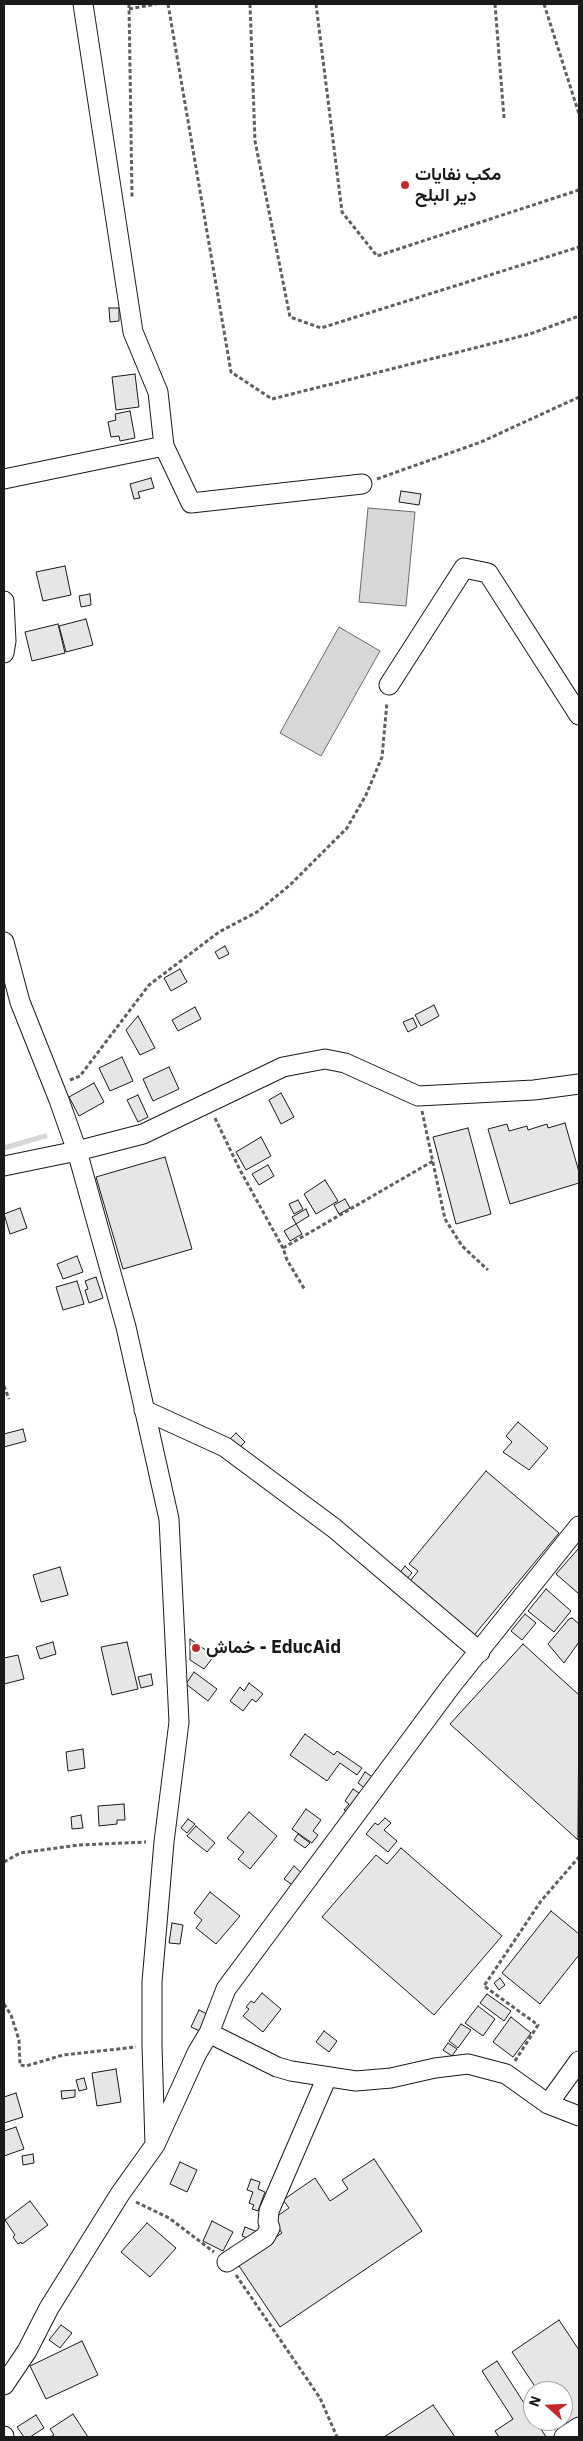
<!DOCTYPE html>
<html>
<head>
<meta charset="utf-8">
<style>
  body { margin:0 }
  #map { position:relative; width:583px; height:2441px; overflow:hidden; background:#fff; font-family:"IBM Plex Sans",sans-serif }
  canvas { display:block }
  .frame { position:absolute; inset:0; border:5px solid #1a1a1a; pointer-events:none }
  .north { position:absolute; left:523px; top:2381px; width:50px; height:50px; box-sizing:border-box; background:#fff; border:1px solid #a3a3a3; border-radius:50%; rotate:290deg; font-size:14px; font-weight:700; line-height:20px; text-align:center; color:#1a1a1a }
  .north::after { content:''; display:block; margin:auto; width:18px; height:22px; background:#c62828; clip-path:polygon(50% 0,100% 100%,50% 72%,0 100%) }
</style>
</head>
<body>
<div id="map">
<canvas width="583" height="2441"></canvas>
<div class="frame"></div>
<div class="north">N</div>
</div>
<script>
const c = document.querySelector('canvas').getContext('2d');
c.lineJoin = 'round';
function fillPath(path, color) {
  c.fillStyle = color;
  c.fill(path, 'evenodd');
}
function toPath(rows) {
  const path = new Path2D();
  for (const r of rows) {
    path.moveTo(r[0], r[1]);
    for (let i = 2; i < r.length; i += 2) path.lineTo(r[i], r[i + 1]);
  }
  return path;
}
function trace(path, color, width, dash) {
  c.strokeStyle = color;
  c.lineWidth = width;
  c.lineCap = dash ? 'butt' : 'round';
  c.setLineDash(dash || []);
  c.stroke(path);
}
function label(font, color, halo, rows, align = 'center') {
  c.font = font + ' "IBM Plex Sans",Vazirmatn,sans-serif';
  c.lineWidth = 4;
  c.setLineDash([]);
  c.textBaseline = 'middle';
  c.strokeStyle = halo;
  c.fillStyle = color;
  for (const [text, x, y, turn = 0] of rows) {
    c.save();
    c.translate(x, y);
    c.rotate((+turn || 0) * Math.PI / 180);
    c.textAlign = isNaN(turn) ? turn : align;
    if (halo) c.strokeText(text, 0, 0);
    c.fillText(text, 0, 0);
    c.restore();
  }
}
const water = toPath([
  [368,508,415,512,406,606,359,602,368,508],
  [339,627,380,651,321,756,280,733,339,627]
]);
fillPath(water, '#d7d7d7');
trace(water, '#6a6a6a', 1);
trace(toPath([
  [4,1148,45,1136]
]), '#d7d7d7', 5);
const building = toPath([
  [109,308,119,308,119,321,110,322,109,308],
  [135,374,139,407,116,410,112,377,135,374],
  [130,411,135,438,120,441,119,436,111,437,108,422,116,420,115,414,130,411],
  [151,478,154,488,138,492,140,498,134,499,130,484,151,478],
  [401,491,421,494,419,505,399,502,401,491],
  [65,566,71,595,43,601,36,572,65,566],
  [90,594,91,605,81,607,79,596,90,594],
  [86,619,93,645,66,652,59,626,86,619],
  [58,624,65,653,32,661,25,632,58,624],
  [225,946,229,954,219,959,215,952,225,946],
  [180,969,187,982,171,991,164,978,180,969],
  [434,1005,439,1016,421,1026,415,1015,434,1005],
  [195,1007,201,1019,178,1031,172,1020,195,1007],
  [138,1016,155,1048,140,1055,126,1030,138,1016],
  [413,1018,417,1027,408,1032,403,1022,413,1018],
  [122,1057,133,1081,110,1091,99,1068,122,1057],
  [169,1067,179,1089,153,1101,143,1079,169,1067],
  [94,1083,104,1102,79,1116,69,1097,94,1083],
  [281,1093,294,1117,281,1124,269,1100,281,1093],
  [138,1095,148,1117,138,1122,127,1100,138,1095],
  [565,1123,579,1172,579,1183,510,1204,488,1129,507,1124,509,1131,527,1126,528,1130,547,1124,548,1128,565,1123],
  [468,1128,491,1214,456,1224,433,1137,468,1128],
  [261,1137,271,1156,246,1170,236,1152,261,1137],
  [165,1157,192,1249,123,1269,96,1177,165,1157],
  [268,1165,274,1176,259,1185,252,1174,268,1165],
  [325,1180,338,1201,316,1214,304,1194,325,1180],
  [345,1199,350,1208,339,1214,334,1205,345,1199],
  [298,1200,303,1209,294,1214,289,1204,298,1200],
  [20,1208,27,1228,10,1234,4,1214,20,1208],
  [306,1209,309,1216,296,1224,292,1217,306,1209],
  [296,1224,302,1234,290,1241,284,1231,296,1224],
  [77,1256,83,1272,63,1279,57,1264,77,1256],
  [96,1277,103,1298,89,1303,85,1290,88,1289,85,1281,96,1277],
  [77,1281,84,1304,63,1310,56,1287,77,1281],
  [518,1422,548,1448,529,1470,503,1452,512,1442,506,1436,518,1422],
  [23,1429,26,1441,4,1447,4,1434,23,1429],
  [236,1433,245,1442,237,1450,228,1441,236,1433],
  [486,1471,559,1533,471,1639,407,1585,418,1571,409,1564,486,1471],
  [579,1548,579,1594,556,1574,579,1548],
  [405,1566,412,1573,405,1581,398,1575,405,1566],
  [60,1567,68,1595,41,1602,33,1575,60,1567],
  [546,1589,571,1611,554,1632,528,1611,546,1589],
  [525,1614,536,1623,522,1640,511,1631,525,1614],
  [572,1618,579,1624,579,1642,564,1663,548,1644,569,1619,572,1618],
  [190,1639,214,1656,204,1669,190,1660,190,1639],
  [53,1642,56,1654,40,1659,36,1647,53,1642],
  [127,1642,138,1689,112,1695,101,1647,127,1642],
  [523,1644,579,1695,578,1840,450,1724,523,1644],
  [4,1655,4,1658,18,1655,24,1679,4,1684,4,1655],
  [194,1672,217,1689,208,1701,186,1684,194,1672],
  [151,1674,153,1685,141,1688,138,1677,151,1674],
  [249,1683,263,1694,256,1702,252,1699,243,1711,230,1701,240,1687,244,1691,249,1683],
  [305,1734,334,1755,337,1751,362,1768,357,1775,340,1763,327,1781,290,1755,305,1734],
  [83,1749,85,1768,68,1771,66,1752,83,1749],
  [365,1772,374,1778,366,1789,358,1783,365,1772],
  [353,1789,362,1795,349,1813,344,1810,349,1804,345,1801,353,1789],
  [124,1804,125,1820,117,1820,117,1824,99,1826,98,1806,124,1804],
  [306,1809,321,1820,313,1831,318,1835,312,1843,292,1829,306,1809],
  [249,1812,277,1836,250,1869,238,1859,244,1852,227,1838,249,1812],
  [81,1815,83,1828,72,1829,71,1817,81,1815],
  [385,1818,391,1823,384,1830,397,1841,388,1852,366,1834,375,1823,378,1825,385,1818],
  [188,1819,195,1824,187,1833,181,1828,188,1819],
  [196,1826,215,1843,207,1852,187,1836,196,1826],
  [298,1834,310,1843,305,1848,294,1840,298,1834],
  [401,1848,502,1936,434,2015,322,1917,376,1855,387,1864,401,1848],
  [294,1866,303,1874,294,1886,284,1879,294,1866],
  [210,1892,240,1916,216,1944,196,1928,202,1920,194,1913,210,1892],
  [551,1911,579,1934,579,1955,540,2004,502,1973,551,1911],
  [172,1923,183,1925,180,1944,169,1943,172,1923],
  [500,1978,505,1985,499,1990,494,1983,500,1978],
  [262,1993,281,2009,263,2032,243,2016,249,2009,246,2007,251,2001,254,2003,262,1993],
  [487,1994,511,2011,504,2021,480,2003,487,1994],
  [478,2006,495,2019,483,2036,465,2023,478,2006],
  [199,2010,207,2014,200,2031,191,2027,199,2010],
  [511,2017,531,2033,513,2057,493,2042,511,2017],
  [461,2024,471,2030,458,2048,449,2041,461,2024],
  [324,2031,337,2041,329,2052,316,2042,324,2031],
  [448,2043,457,2049,452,2056,443,2050,448,2043],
  [116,2069,121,2102,97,2106,92,2073,116,2069],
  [84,2078,87,2089,79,2091,76,2080,84,2078],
  [75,2090,75,2097,62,2099,61,2091,75,2090],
  [16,2093,23,2117,4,2123,4,2097,16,2093],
  [16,2127,24,2149,4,2156,4,2131,16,2127],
  [33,2154,34,2163,23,2165,22,2156,33,2154],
  [374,2159,422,2231,280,2327,237,2263,282,2233,273,2219,289,2208,283,2200,315,2178,330,2201,348,2189,342,2180,374,2159],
  [180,2162,197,2170,187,2192,170,2184,180,2162],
  [251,2179,260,2182,258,2189,265,2192,258,2211,252,2209,254,2205,249,2203,253,2192,247,2190,251,2179],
  [30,2201,48,2225,22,2244,21,2242,18,2244,13,2237,15,2235,5,2220,30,2201],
  [212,2221,233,2232,223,2251,203,2241,212,2221],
  [147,2223,176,2248,150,2277,121,2252,147,2223],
  [245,2227,258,2232,255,2241,242,2236,245,2227],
  [559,2320,579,2350,579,2423,565,2432,557,2421,563,2421,563,2391,538,2391,512,2352,559,2320],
  [61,2325,72,2333,60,2348,49,2340,61,2325],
  [82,2341,98,2375,46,2399,30,2366,82,2341],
  [497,2361,533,2417,533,2421,536,2421,546,2437,499,2437,495,2431,513,2419,482,2371,497,2361],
  [433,2405,455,2437,384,2437,433,2405],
  [73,2414,88,2437,50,2437,54,2435,50,2429,73,2414],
  [36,2415,44,2428,30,2437,24,2437,17,2427,36,2415]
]);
fillPath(building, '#e6e6e6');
trace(building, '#1a1a1a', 1);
const minor = toPath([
  [83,4,133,332,158,392,164,446,191,503,362,484],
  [4,479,164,446],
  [4,601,6,641,4,653],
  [389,685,464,568,488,573,579,715],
  [4,942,20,1002,59,1100,77,1151,126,1327,169,1519,179,1722,164,1842,152,1982,152,2045,155,2145],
  [4,1166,77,1151,143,1134,283,1067,325,1059,345,1063,418,1096,534,1090,579,1084],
  [144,1410,225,1447,334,1528,480,1652],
  [209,2033,277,2067,291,2071,356,2081,391,2078,435,2068,468,2064,506,2074,548,2104,579,2116],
  [548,2104,579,2061],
  [227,2262,265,2237,270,2228,268,2222,269,2211,327,2077],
  [4,2385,27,2351,49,2308,120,2194,155,2145,197,2053,209,2033,226,1989,451,1686,579,1526],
  [4,2436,4,2437],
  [564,2437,579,2427]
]);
trace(minor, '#1a1a1a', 21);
trace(toPath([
  [129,4,132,197],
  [168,4,231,372,272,399,530,334,579,316],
  [250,4,255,141,290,317,321,328,579,247],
  [316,4,342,212,377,256,579,190],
  [495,4,504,118],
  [544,4,579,114],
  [129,9,156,4],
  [377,479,481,442,579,397],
  [70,1080,80,1076,149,985,219,932,257,912,290,885,347,828,366,795,382,757,387,702],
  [422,1111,445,1219,462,1246,488,1270],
  [215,1118,240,1170,283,1248,287,1260,305,1290],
  [283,1248,433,1161],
  [4,1386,9,1399],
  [4,1862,20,1853,79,1845,146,1842],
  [4,2004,11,2015,19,2040,20,2065,26,2066,63,2055,136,2047],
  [515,2061,538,2025,484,1986,541,1901,579,1857],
  [136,2202,169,2218,214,2252],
  [236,2275,320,2398,337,2437]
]), '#5f5f5f', 3, [4, 2.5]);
trace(minor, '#fff', 19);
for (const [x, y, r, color] of [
  [405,185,5,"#c62828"],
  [196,1648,5,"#c62828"]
]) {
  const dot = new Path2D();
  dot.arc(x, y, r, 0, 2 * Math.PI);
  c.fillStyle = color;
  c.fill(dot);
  trace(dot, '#fff', 2);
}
label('bold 18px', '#1a1a1a', '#fff', [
  ["مكب نفايات",415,175],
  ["دير البلح",415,196],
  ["خماش - EducAid",206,1648]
], 'left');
</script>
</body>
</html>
